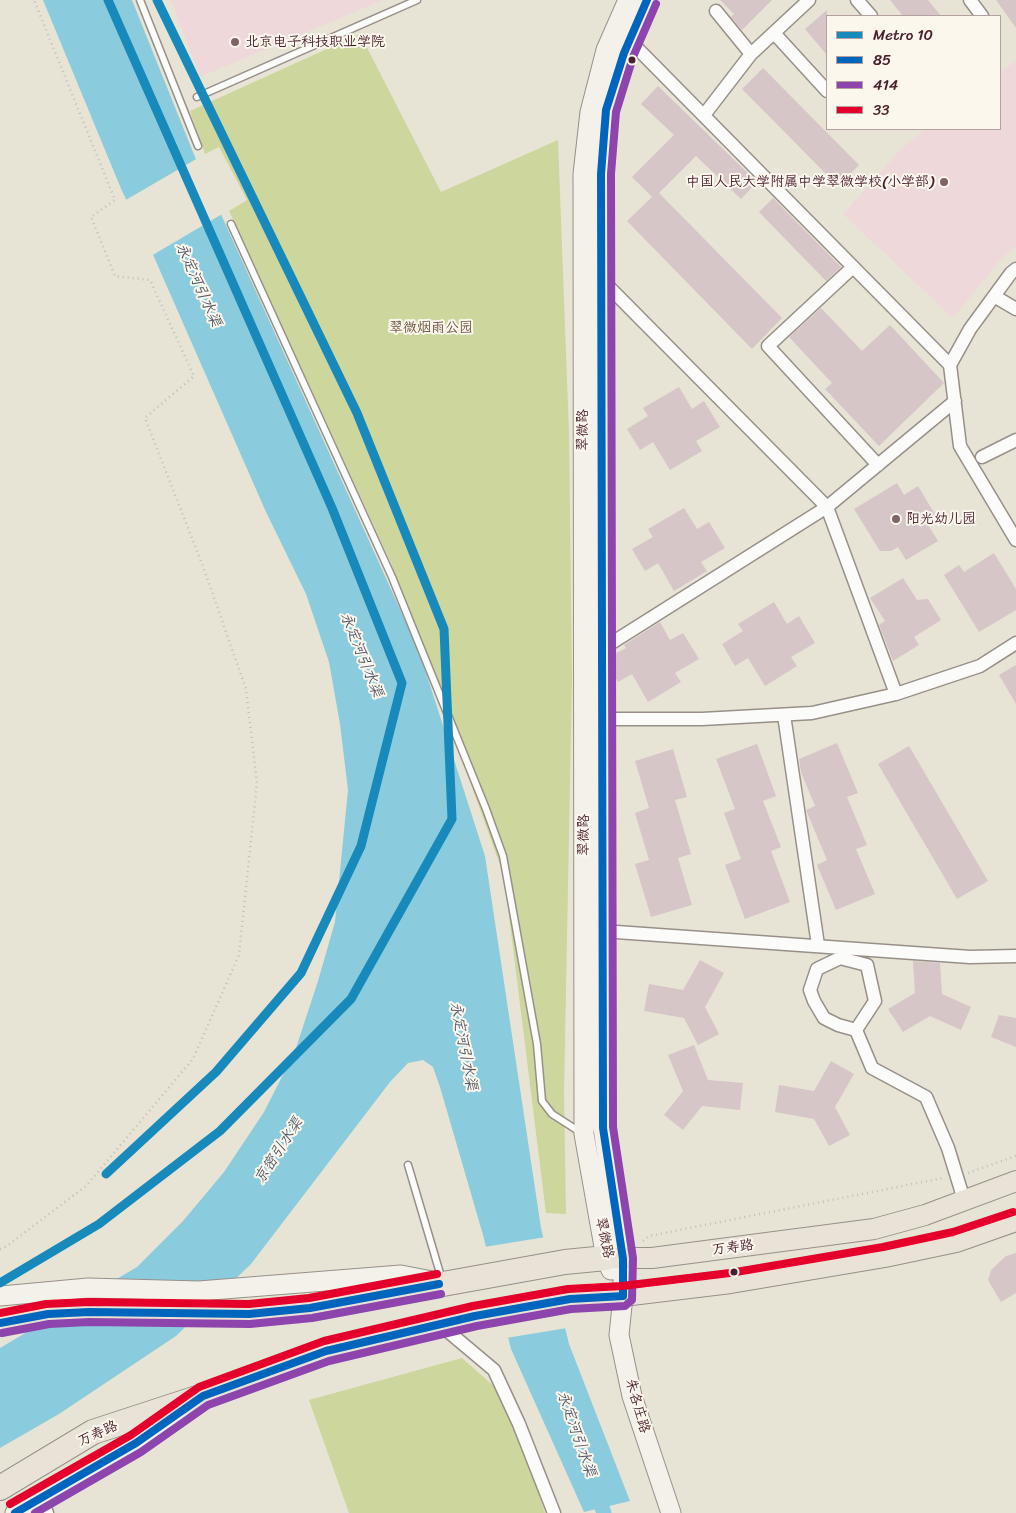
<!DOCTYPE html>
<html>
<head>
<meta charset="utf-8">
<style>
  body { margin:0 }
  #map { position:relative; width:1016px; height:1513px; overflow:hidden; background:#e7e4d5; font-family:Sriracha,sans-serif }
  canvas { display:block }
  .legend { position:absolute; left:826px; top:15px; width:175px; height:115px; box-sizing:border-box; background:#fbf7ec; border:1px solid #b4a19f; margin:0; padding:6px 9px; list-style:none; font-size:15px; color:#4a1f2b }
  .legend li { display:flex; align-items:center; gap:10px; height:25px }
  .legend b { width:25px; border:1px solid #b4a19f }
</style>
</head>
<body>
<div id="map">
<canvas width="1016" height="1513"></canvas>
<ul class="legend">
<li><b style="height:6px;background:#178abb"></b>Metro 10</li>
<li><b style="height:6px;background:#0065bd"></b>85</li>
<li><b style="height:6px;background:#8e44ad"></b>414</li>
<li><b style="height:6px;background:#e4002b"></b>33</li>
</ul>
</div>
<script>
const c = document.querySelector('canvas').getContext('2d');
c.lineJoin = 'round';
function fillPath(path, color) {
  c.fillStyle = color;
  c.fill(path, 'evenodd');
}
function toPath(rows) {
  const path = new Path2D();
  for (const r of rows) {
    path.moveTo(r[0], r[1]);
    for (let i = 2; i < r.length; i += 2) path.lineTo(r[i], r[i + 1]);
  }
  return path;
}
function trace(path, color, width, dash) {
  c.strokeStyle = color;
  c.lineWidth = width;
  c.lineCap = dash ? 'butt' : 'round';
  c.setLineDash(dash || []);
  c.stroke(path);
}
function label(font, color, halo, rows, align = 'center') {
  c.font = font + ' Sriracha,"LXGW WenKai TC",sans-serif';
  c.lineWidth = 4;
  c.setLineDash([]);
  c.textBaseline = 'middle';
  c.strokeStyle = halo;
  c.fillStyle = color;
  for (const [text, x, y, turn = 0] of rows) {
    c.save();
    c.translate(x, y);
    c.rotate((+turn || 0) * Math.PI / 180);
    c.textAlign = isNaN(turn) ? turn : align;
    if (halo) c.strokeText(text, 0, 0);
    c.fillText(text, 0, 0);
    c.restore();
  }
}
fillPath(toPath([
  [171,0,383,0,200,77],
  [1016,61,1016,246,1001,259,953,318,843,214,900,150,925,129,1000,129,1000,72]
]), '#eed8da');
fillPath(toPath([
  [360,34,441,192,558,140,569,433,572,678,564,1093,566,1214,546,1213,504,876,391,563,229,211,247,200,219,147,205,154,190,111],
  [462,1358,496,1388,530,1469,545,1513,349,1513,309,1400]
]), '#cdd69c');
fillPath(toPath([
  [43,0,132,0,195,157,419,651,485,856,541,1228,569,1344,630,1501,584,1512,511,1349,483,1235,440,1087,433,1067,423,1060,408,1063,390,1082,251,1264,176,1336,59,1414,0,1448,0,1348,137,1267,183,1221,224,1172,264,1112,295,1051,318,981,335,922,348,790,340,724,329,662,306,594,266,512,154,257,122,191]
]), '#8accdd');
fillPath(toPath([
  [198,158,224,213,151,256,124,201],
  [546,1237,567,1328,506,1338,484,1247]
]), '#e7e4d5');
trace(toPath([
  [595,1489,604,1513]
]), '#8accdd', 15);
fillPath(toPath([
  [720,0,772,0,742,30,731,17,734,14],
  [890,0,928,0,941,16,903,16],
  [996,0,1016,0,1016,28],
  [827,10,827,55,805,29],
  [763,68,859,165,838,186,742,89],
  [658,86,757,182,741,199,696,156,659,193,782,318,752,349,627,221,652,197,632,177,674,135,641,104],
  [773,198,841,267,826,281,759,212],
  [821,308,862,351,890,325,944,383,879,446,825,389,832,383,789,337],
  [679,387,692,409,704,401,720,427,696,441,702,451,670,470,653,442,640,450,627,429,648,416,643,408],
  [897,483,904,495,918,486,936,516,926,522,938,541,906,560,898,547,891,551,880,551,854,509],
  [684,508,697,529,709,522,725,548,701,562,707,571,674,591,658,563,645,571,632,549,653,537,648,529],
  [994,553,1016,589,1016,610,979,632,944,575,959,565,964,572],
  [903,578,917,600,928,599,941,620,914,637,919,645,893,661,879,625,885,621,870,598],
  [774,602,787,624,799,616,815,643,791,657,797,666,765,686,748,658,735,666,722,644,743,631,738,624],
  [660,622,670,640,683,633,699,659,675,673,681,682,648,702,632,674,618,682,613,673,613,655,626,648,624,645],
  [1016,665,1016,704,999,675],
  [837,743,858,793,847,797,867,845,856,849,875,894,836,910,817,865,827,860,806,810,815,806,801,772,799,759],
  [757,744,776,796,763,801,781,847,771,851,790,902,745,919,725,865,741,859,724,813,735,809,716,759],
  [909,746,988,881,957,899,878,764],
  [673,749,687,797,675,800,691,854,678,858,692,905,651,917,635,864,649,860,635,813,649,808,635,761],
  [700,960,724,973,705,1007,719,1034,698,1045,684,1018,644,1011,649,984,683,990],
  [913,961,940,963,942,994,971,1007,961,1030,930,1016,903,1032,888,1009,915,993],
  [999,1015,1016,1018,1016,1047,991,1037],
  [694,1045,708,1080,743,1083,740,1110,702,1106,683,1130,664,1115,683,1091,668,1055],
  [831,1061,854,1074,835,1107,850,1135,829,1146,814,1119,775,1112,779,1085,814,1091],
  [1016,1253,1016,1293,1001,1302,988,1280,991,1270,1006,1256]
]), '#d6c6c7');
const lane = toPath([
  [140,0,198,146],
  [197,97,417,0],
  [231,224,392,577,486,809,503,856,537,1044,542,1101,552,1114,580,1132],
  [408,1165,442,1280]
]);
const street = toPath([
  [857,0,871,16],
  [970,0,982,16],
  [716,11,751,54],
  [774,33,827,91],
  [629,40,950,365],
  [704,115,751,54,809,0],
  [853,267,768,346,878,465],
  [1016,269,1011,273,970,329,950,365,960,446,1016,540],
  [602,280,827,507,896,694],
  [994,296,1016,309],
  [982,457,1016,440],
  [602,649,827,507,955,401],
  [784,715,818,945],
  [602,719,702,719,812,713,896,694,980,666,1016,643],
  [602,931,970,957,1016,956],
  [856,1030,875,1001,867,965,840,958,817,969,810,990,814,1001,824,1018,838,1025,856,1030,872,1068,926,1097,948,1148,964,1200],
  [438,1323,494,1370,519,1424,554,1513],
  [41,1497,47,1513]
]);
const secondary = toPath([
  [647,0,624,53,606,110,601,174,603,1128,623,1259,623,1296,619,1335,632,1396,671,1513],
  [611,1270,606,1258,584,1134,583,174,590,112,606,50,628,0],
  [0,1296,88,1288,199,1291,401,1275,437,1282],
  [15,1513,136,1443,191,1405]
]);
const primary = toPath([
  [606,1258,652,1258,874,1229,925,1215,1016,1181],
  [623,1296,731,1283,885,1257,956,1242,1016,1221]
]);
const highway = toPath([
  [0,1323,48,1314,89,1312,249,1314,310,1308,565,1262,606,1258],
  [0,1488,93,1432,203,1396,326,1351,475,1316,570,1299,623,1296]
]);
trace(lane, '#988f89', 9);
trace(street, '#988f89', 15);
trace(secondary, '#988f89', 21);
trace(primary, '#988f89', 22);
trace(highway, '#988f89', 26);
trace(toPath([
  [968,1173,1016,1156],
  [643,1241,649,1236,943,1178],
  [0,1249,7,1246,86,1186,193,1059,239,955,257,783,246,689,204,569,145,418,194,376,150,280,115,276,91,217,115,200,34,0]
]), '#c2bdbc', 2.5, [1, 4]);
trace(lane, '#fbfbf9', 6);
trace(street, '#fbfbf9', 12);
trace(secondary, '#f4f1ea', 19);
trace(primary, '#e9e2d6', 20);
trace(highway, '#e9e2d6', 24);
trace(toPath([
  [0,1323,48,1314,89,1312,249,1314,310,1308,439,1284],
  [15,1513,136,1443,203,1396,326,1351,475,1316,570,1299,623,1296,623,1259,603,1128,601,174,606,110,624,53,647,0]
]), '#0065bd', 8);
trace(toPath([
  [2,1333,49,1324,89,1322,250,1324,312,1318,441,1294],
  [35,1513,141,1452,208,1405,329,1361,477,1326,571,1309,625,1306,632,1300,633,1258,613,1127,611,174,616,112,633,57,656,4]
]), '#8e44ad', 8);
trace(toPath([
  [0,1313,46,1304,89,1302,249,1304,309,1298,437,1274],
  [10,1504,131,1435,199,1387,324,1341,473,1306,568,1289,622,1286,730,1273,883,1247,953,1232,1013,1212]
]), '#e4002b', 8);
trace(toPath([
  [106,1174,216,1072,301,973,361,846,402,683,332,508,108,0],
  [0,1283,99,1224,220,1131,351,999,452,819,444,629,357,413,157,0]
]), '#178abb', 9);
for (const [x, y, r, color] of [
  [235,42,5,"#816466"],
  [632,60,4.5,"#4a1f2b"],
  [944,182,5,"#816466"],
  [896,519,5,"#816466"],
  [734,1272,4.5,"#4a1f2b"]
]) {
  const dot = new Path2D();
  dot.arc(x, y, r, 0, 2 * Math.PI);
  c.fillStyle = color;
  c.fill(dot);
  trace(dot, '#fbf7ec', 2);
}
label('14px', '#4a1f2b', '#fbf7ec', [
  ["北京电子科技职业学院",245,42],
  ["中国人民大学附属中学翠微学校(小学部)",934,182,"right"],
  ["阳光幼儿园",906,519]
], 'left');
label('14px', '#6b523f', '#fbf7ec', [
  ["翠微烟雨公园",431,328]
]);
label('14px', '#4a1f2b', '#fbf7ec', [
  ["翠微路",583,430,-90],
  ["翠微路",584,835,-90],
  ["翠微路",604,1238,78],
  ["万寿路",733,1248,-7],
  ["朱各庄路",637,1406,74],
  ["万寿路",98,1434,-24]
]);
label('italic 15px', '#52586a', '#fbf7ec', [
  ["永定河引水渠",198,285,66],
  ["永定河引水渠",361,655,68],
  ["永定河引水渠",463,1046,79],
  ["京密引水渠",279,1151,-57],
  ["永定河引水渠",576,1434,71]
]);
</script>
</body>
</html>
